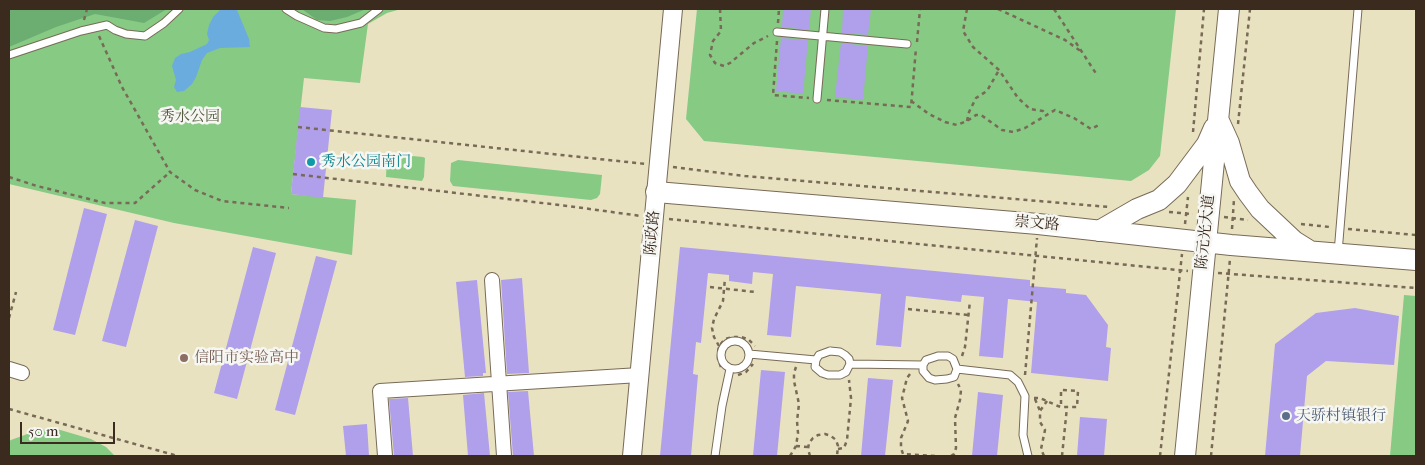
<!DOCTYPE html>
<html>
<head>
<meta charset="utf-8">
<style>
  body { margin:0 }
  #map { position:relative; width:1425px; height:465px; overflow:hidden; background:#e9e2c1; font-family:"IM FELL French Canon",serif }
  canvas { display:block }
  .frame { position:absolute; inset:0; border:10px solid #3b2a1e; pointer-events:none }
  .scale { position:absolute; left:20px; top:422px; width:95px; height:22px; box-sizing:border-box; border:2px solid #3b2a1e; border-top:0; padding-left:6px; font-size:15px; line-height:18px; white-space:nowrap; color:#3b2a1e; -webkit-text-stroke:4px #f6f6f2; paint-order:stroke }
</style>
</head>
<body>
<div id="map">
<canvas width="1425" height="465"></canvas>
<div class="frame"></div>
<div class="scale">50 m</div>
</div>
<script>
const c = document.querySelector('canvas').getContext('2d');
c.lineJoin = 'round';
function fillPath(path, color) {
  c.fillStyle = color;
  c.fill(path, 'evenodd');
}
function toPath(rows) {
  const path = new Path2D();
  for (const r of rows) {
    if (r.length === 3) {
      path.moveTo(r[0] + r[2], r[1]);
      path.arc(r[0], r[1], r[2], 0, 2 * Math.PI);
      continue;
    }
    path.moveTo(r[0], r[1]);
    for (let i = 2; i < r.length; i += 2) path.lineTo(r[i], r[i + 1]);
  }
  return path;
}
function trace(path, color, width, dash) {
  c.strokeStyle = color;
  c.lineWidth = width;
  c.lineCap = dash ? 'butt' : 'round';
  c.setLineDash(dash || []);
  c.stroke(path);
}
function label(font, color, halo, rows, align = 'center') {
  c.font = font + ' "IM FELL French Canon","Noto Serif SC",serif';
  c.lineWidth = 5;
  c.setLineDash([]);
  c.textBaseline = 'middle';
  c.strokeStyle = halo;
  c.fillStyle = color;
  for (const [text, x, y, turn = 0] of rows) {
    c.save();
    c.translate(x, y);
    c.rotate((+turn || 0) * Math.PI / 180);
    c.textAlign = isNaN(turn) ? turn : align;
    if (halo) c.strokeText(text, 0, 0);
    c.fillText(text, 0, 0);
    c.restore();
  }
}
fillPath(toPath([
  [9,9,401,9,387,13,368,24,360,83,304,78,291,194,356,200,352,255,174,223,9,184],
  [697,9,1176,9,1160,156,1149,170,1131,181,704,141,686,119],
  [390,154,423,157,425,158,424,177,422,181,386,177,387,156],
  [458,160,602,175,600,194,597,198,591,200,453,186,450,181,451,163],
  [1404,295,1416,296,1416,456,1390,456],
  [57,429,91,439,106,447,115,456,9,456,9,441,11,440,38,430]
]), '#86ca84');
fillPath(toPath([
  [9,9,167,9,144,23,95,14,56,27,9,47],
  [302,9,366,9,347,17,330,21,317,20]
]), '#6cae72');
fillPath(toPath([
  [221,9,237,10,249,39,250,47,220,48,207,53,202,60,196,77,192,84,184,91,177,92,174,87,176,80,172,66,175,58,181,54,190,52,207,44,209,40,207,34,209,25,213,17]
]), '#6bacdf');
fillPath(toPath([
  [783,9,811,9,809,30,782,27],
  [843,9,871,9,868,35,842,33],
  [781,38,808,40,803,94,776,91],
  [841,43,868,46,863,100,835,97],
  [300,107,332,110,323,198,291,194],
  [84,208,107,214,75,335,53,330],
  [135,220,158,226,126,347,102,341],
  [253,247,276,253,237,399,214,393],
  [680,247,1030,280,1030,286,1066,289,1066,293,1086,295,1108,325,1106,347,1111,348,1108,381,1031,373,1037,302,1008,299,1003,358,979,356,984,297,962,295,961,302,906,296,901,347,876,345,881,294,796,286,791,337,767,335,773,274,753,272,752,284,729,281,729,275,708,273,701,343,696,342,693,374,698,375,691,456,660,456],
  [316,256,337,261,295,415,275,410],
  [522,278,529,373,507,374,501,280],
  [477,280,486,373,483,373,483,376,465,377,456,282],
  [1355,308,1399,316,1394,365,1326,361,1307,376,1300,456,1265,456,1275,344,1316,313],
  [761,370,785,372,777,456,753,456],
  [868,378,893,380,885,456,861,456],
  [528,391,534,456,513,456,508,392],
  [978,392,1003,395,997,456,972,456],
  [484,393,490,456,468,456,463,395],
  [408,398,413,456,394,456,389,399],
  [1080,417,1107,419,1104,456,1077,456],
  [367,424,369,456,346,456,343,426]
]), '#b09feb');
const service = toPath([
  [286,9,297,16,324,28,336,29,361,23,379,9],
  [777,32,907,44],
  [9,55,81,31,107,25,115,30,126,34,145,36,164,23,179,9],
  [817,99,825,9],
  [1338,253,1358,9],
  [735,355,14],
  [830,351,840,352,845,355,849,359,850,364,846,372,840,375,828,375,822,373,815,367,816,360,819,355,830,351],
  [749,354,816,360],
  [938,356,948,356,953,359,957,369,954,377,947,379,935,380,929,378,923,371,923,365,926,360,938,356],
  [850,364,923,365],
  [957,369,1010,375,1018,382,1025,396,1023,435,1028,456],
  [715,456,722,406,730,369]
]);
const minor = toPath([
  [492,280,504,456],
  [9,369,22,373],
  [385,456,380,391,640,375]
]);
const tertiary = toPath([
  [632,456,673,9]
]);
const secondary = toPath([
  [1219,121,1229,143,1240,181,1248,193,1260,209,1294,241,1310,251],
  [656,192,1038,224,1231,245,1416,260],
  [1099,231,1137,209,1159,200,1177,184,1207,144,1214,128],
  [1185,456,1229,9]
]);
trace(service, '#786a57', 9);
trace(minor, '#786a57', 16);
trace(tertiary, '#786a57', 20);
trace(secondary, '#786a57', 22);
trace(toPath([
  [720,9,721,31,713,41,710,55,715,63,724,66,730,63,754,43,768,36],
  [967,9,963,31,973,47,999,70,1018,98,1030,109,1043,111,1046,115],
  [998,9,1065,40,1082,52],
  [1054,9,1097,75],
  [84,20,87,9],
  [778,23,779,9],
  [99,36,122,87,170,172,195,190,222,201,289,208],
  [777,41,773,95,809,98],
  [917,42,920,9],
  [827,100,911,107,916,48],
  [911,101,929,114,945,122,957,125,967,121,976,115,981,115,1002,130,1013,132,1025,128,1055,110,1074,118,1091,129,1101,124],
  [967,121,969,112,976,98,987,91,999,70],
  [1238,124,1250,9],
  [298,127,646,164],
  [1193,132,1204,9],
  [673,167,745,176,1109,207],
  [293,174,568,206,641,216],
  [9,177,37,186,105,203,135,203,170,172],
  [1169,212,1193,214],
  [1224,217,1248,220],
  [669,219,1188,271],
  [1185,224,1188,197],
  [1301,224,1330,227],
  [1232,229,1234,199],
  [1348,229,1416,235],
  [1218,273,1416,288],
  [710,287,755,292],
  [908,309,968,315],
  [9,318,16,292],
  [719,346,714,337,712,328,714,319,723,301,725,278],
  [962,356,965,347,970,301],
  [721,367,718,359,718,352,719,346,725,339,733,337,741,337,748,339,755,346],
  [910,374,907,378,902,398,908,421,901,438,901,448,903,454,935,456],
  [738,375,746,372,753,364],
  [1025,375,1037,238],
  [1034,398,1040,398,1058,406,1061,407,1077,407,1078,391,1061,390,1061,407],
  [1035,399,1040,411],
  [9,409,178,456],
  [796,446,808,447],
  [838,449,844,448,847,440,851,398,849,380],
  [790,456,796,446,798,433,797,421,799,404,794,381,794,373,796,367],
  [810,456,808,449,809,443,813,438,818,435,825,434,831,436,836,440,838,446,837,456],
  [951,456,954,454,956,448,955,418,960,400,961,390,958,384],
  [1044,456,1041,449,1045,430,1040,422,1040,411,1047,401],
  [1062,456,1067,407],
  [1160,456,1182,254],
  [1211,456,1230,259]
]), '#786a57', 2.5, [4, 4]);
trace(service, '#fff', 7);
trace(minor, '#fff', 14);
trace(tertiary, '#fff', 18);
trace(secondary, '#fff', 20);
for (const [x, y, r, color] of [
  [311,162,5,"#0f9aa8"],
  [184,358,5,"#8d6e63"],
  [1286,416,5,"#5c6f8a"]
]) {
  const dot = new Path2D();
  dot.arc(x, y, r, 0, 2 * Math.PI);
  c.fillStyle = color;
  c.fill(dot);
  trace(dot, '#f6f6f2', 2);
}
label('15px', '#525a3d', '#f6f6f2', [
  ["秀水公园",190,117]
]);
label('15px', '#0d838f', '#f6f6f2', [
  ["秀水公园南门",321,162]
], 'left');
label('15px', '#3b2a1e', '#f6f6f2', [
  ["崇文路",1037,224,5],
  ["陈元光大道",1206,232,-84],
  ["陈政路",653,233,-85]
]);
label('15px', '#785e54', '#f6f6f2', [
  ["信阳市实验高中",194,358]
], 'left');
label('15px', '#4e5e75', '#f6f6f2', [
  ["天骄村镇银行",1296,416]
], 'left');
</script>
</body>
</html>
